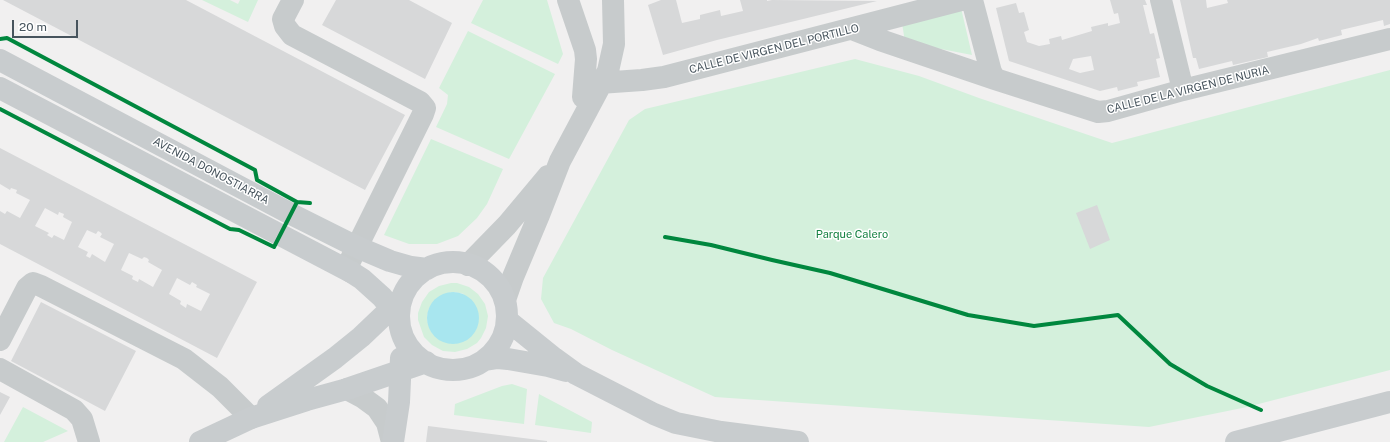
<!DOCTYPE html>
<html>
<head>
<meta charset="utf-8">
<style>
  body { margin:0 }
  #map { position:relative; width:1390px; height:442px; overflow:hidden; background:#f1f0f0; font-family:"Public Sans",sans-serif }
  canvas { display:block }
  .scale { position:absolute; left:12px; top:20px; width:66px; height:18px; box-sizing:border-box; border:2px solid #47545d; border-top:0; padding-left:5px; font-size:12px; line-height:14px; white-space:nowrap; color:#47545d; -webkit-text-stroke:3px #fff; paint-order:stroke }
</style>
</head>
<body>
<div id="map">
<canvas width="1390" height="442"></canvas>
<div class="scale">20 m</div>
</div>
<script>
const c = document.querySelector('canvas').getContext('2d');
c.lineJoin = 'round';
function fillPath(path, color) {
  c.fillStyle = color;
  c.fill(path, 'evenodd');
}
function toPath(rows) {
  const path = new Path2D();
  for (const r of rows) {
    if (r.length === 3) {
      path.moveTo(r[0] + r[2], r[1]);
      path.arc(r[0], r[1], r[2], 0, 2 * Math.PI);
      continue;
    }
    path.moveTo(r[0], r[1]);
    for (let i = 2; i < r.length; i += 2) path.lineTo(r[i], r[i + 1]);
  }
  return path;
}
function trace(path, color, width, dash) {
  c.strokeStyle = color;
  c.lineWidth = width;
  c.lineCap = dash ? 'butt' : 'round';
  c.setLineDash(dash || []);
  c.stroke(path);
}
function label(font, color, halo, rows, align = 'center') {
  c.font = font + ' "Public Sans",sans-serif';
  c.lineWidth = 3;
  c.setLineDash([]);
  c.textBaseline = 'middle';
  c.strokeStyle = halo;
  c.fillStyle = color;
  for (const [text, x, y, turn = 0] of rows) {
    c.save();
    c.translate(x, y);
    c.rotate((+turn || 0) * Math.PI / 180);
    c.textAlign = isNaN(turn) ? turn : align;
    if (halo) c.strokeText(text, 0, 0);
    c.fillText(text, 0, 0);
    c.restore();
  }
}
fillPath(toPath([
  [202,0,230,0,238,4,240,0,258,0,248,22],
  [483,0,547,0,563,54,558,64,471,23],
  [961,8,972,55,905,42,902,23],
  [468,31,555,74,509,159,436,127,447,104,448,95,439,88],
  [855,59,919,76,979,98,1112,143,1390,70,1390,370,1247,407,1149,427,715,397,612,350,571,329,554,323,541,299,543,278,629,120,645,109],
  [431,139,503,169,487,204,477,218,458,236,437,244,409,244,384,235],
  [451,283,457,283,469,287,478,294,485,304,488,316,486,328,481,338,477,343,467,349,455,352,443,351,432,345,424,337,418,320,418,313,422,302,429,292,439,286],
  [455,292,464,294,428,324,427,316,429,308,447,293],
  [512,384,527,389,524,424,454,415,455,404,502,386],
  [539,394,592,422,591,433,535,425],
  [23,407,68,431,43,442,4,442]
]), '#d4f0dc');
fillPath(toPath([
  [453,318,26]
]), '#a8e6ef');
fillPath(toPath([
  [3,0,186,0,405,115,365,190],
  [336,0,409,0,452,23,425,79,322,25],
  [661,0,676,0,682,23,700,19,700,15,720,10,721,16,743,11,740,0,767,0,767,1,772,0,877,1,717,40,663,55,648,5],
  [1110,0,1145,0,1147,5,1143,5,1150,34,1154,33,1160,58,1156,59,1160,77,1137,82,1138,86,1118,91,1117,87,1100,91,1009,61,996,8,1016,3,1019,13,1024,12,1029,30,1024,32,1027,42,1039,46,1050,44,1049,39,1061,36,1062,40,1092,31,1091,27,1108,23,1108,26,1120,23,1118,13,1114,14],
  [1091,56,1094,70,1080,73,1069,69,1073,59],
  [1180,0,1206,0,1207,8,1228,3,1227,0,1390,0,1390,24,1384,26,1383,20,1341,30,1342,35,1319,41,1318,38,1301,44,1267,52,1268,57,1233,65,1232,61,1199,69,1196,58,1193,58],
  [0,148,257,282,217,358,0,244,0,211,5,214,7,211,20,218,30,200,16,193,17,190,11,188,10,190,0,184],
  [45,208,58,215,59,212,64,214,63,217,72,222,64,240,54,235,52,238,47,235,49,233,35,226],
  [87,230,96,234,98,231,100,232,102,234,100,237,114,244,105,262,92,254,90,258,86,256,88,252,78,247],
  [129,253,142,259,144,257,147,258,149,260,148,262,162,270,153,287,139,279,138,282,132,279,133,276,121,270],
  [177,278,190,285,192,282,197,285,196,287,210,294,201,311,187,304,186,308,180,304,181,301,169,294],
  [1097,205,1110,240,1090,249,1076,213],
  [41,302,136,351,105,411,11,361],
  [0,392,10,397,0,415],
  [428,426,547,441,547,442,426,442]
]), '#d7d8d9');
trace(toPath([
  [293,0,283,19,285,26,292,35,420,102,425,108,423,114,350,261,349,266,351,272],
  [568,0,585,50,586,59,583,97],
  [972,0,991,72,995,79],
  [1161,0,1183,90],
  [852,29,880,40,995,79,1098,112,1108,111,1183,90,1390,39],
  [585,84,642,80,664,77,961,0],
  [468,265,507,225,548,176],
  [505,300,513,277,539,215,560,161,608,71,614,44,613,0],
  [0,340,27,288,33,283,41,286,184,359,220,387,251,418],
  [0,369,74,410,82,419,89,442],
  [347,389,362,397,377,408,387,423,392,442]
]), '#c7cbcc', 22);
trace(toPath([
  [0,60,291,214,357,247,390,261,411,267,427,269],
  [0,88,351,272,362,279,382,297,399,318],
  [453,316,54],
  [507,320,554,358,576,374,654,414,676,423,721,432,798,442],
  [485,360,498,358,508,359,548,366,566,371],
  [268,406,335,358,361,337,402,298],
  [200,442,251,418,307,400,347,389,426,362],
  [393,442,399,402,401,358],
  [1236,442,1390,402]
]), '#c8ccce', 22);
trace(toPath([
  [0,39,7,38,255,170,257,180,297,202,310,203],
  [0,109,230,229,239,230,274,247,297,202],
  [665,237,711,245,772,260,830,273,968,315,1034,326,1118,315,1170,364,1207,386,1261,410]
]), '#00873e', 4);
label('11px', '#47545d', '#fff', [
  ["CALLE DE VIRGEN DEL PORTILLO",774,49,-14],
  ["CALLE DE LA VIRGEN DE NURIA",1188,90,-14],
  ["AVENIDA DONOSTIARRA",211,171,28]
]);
label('11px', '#158142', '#fff', [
  ["Parque Calero",852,235]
]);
</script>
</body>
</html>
